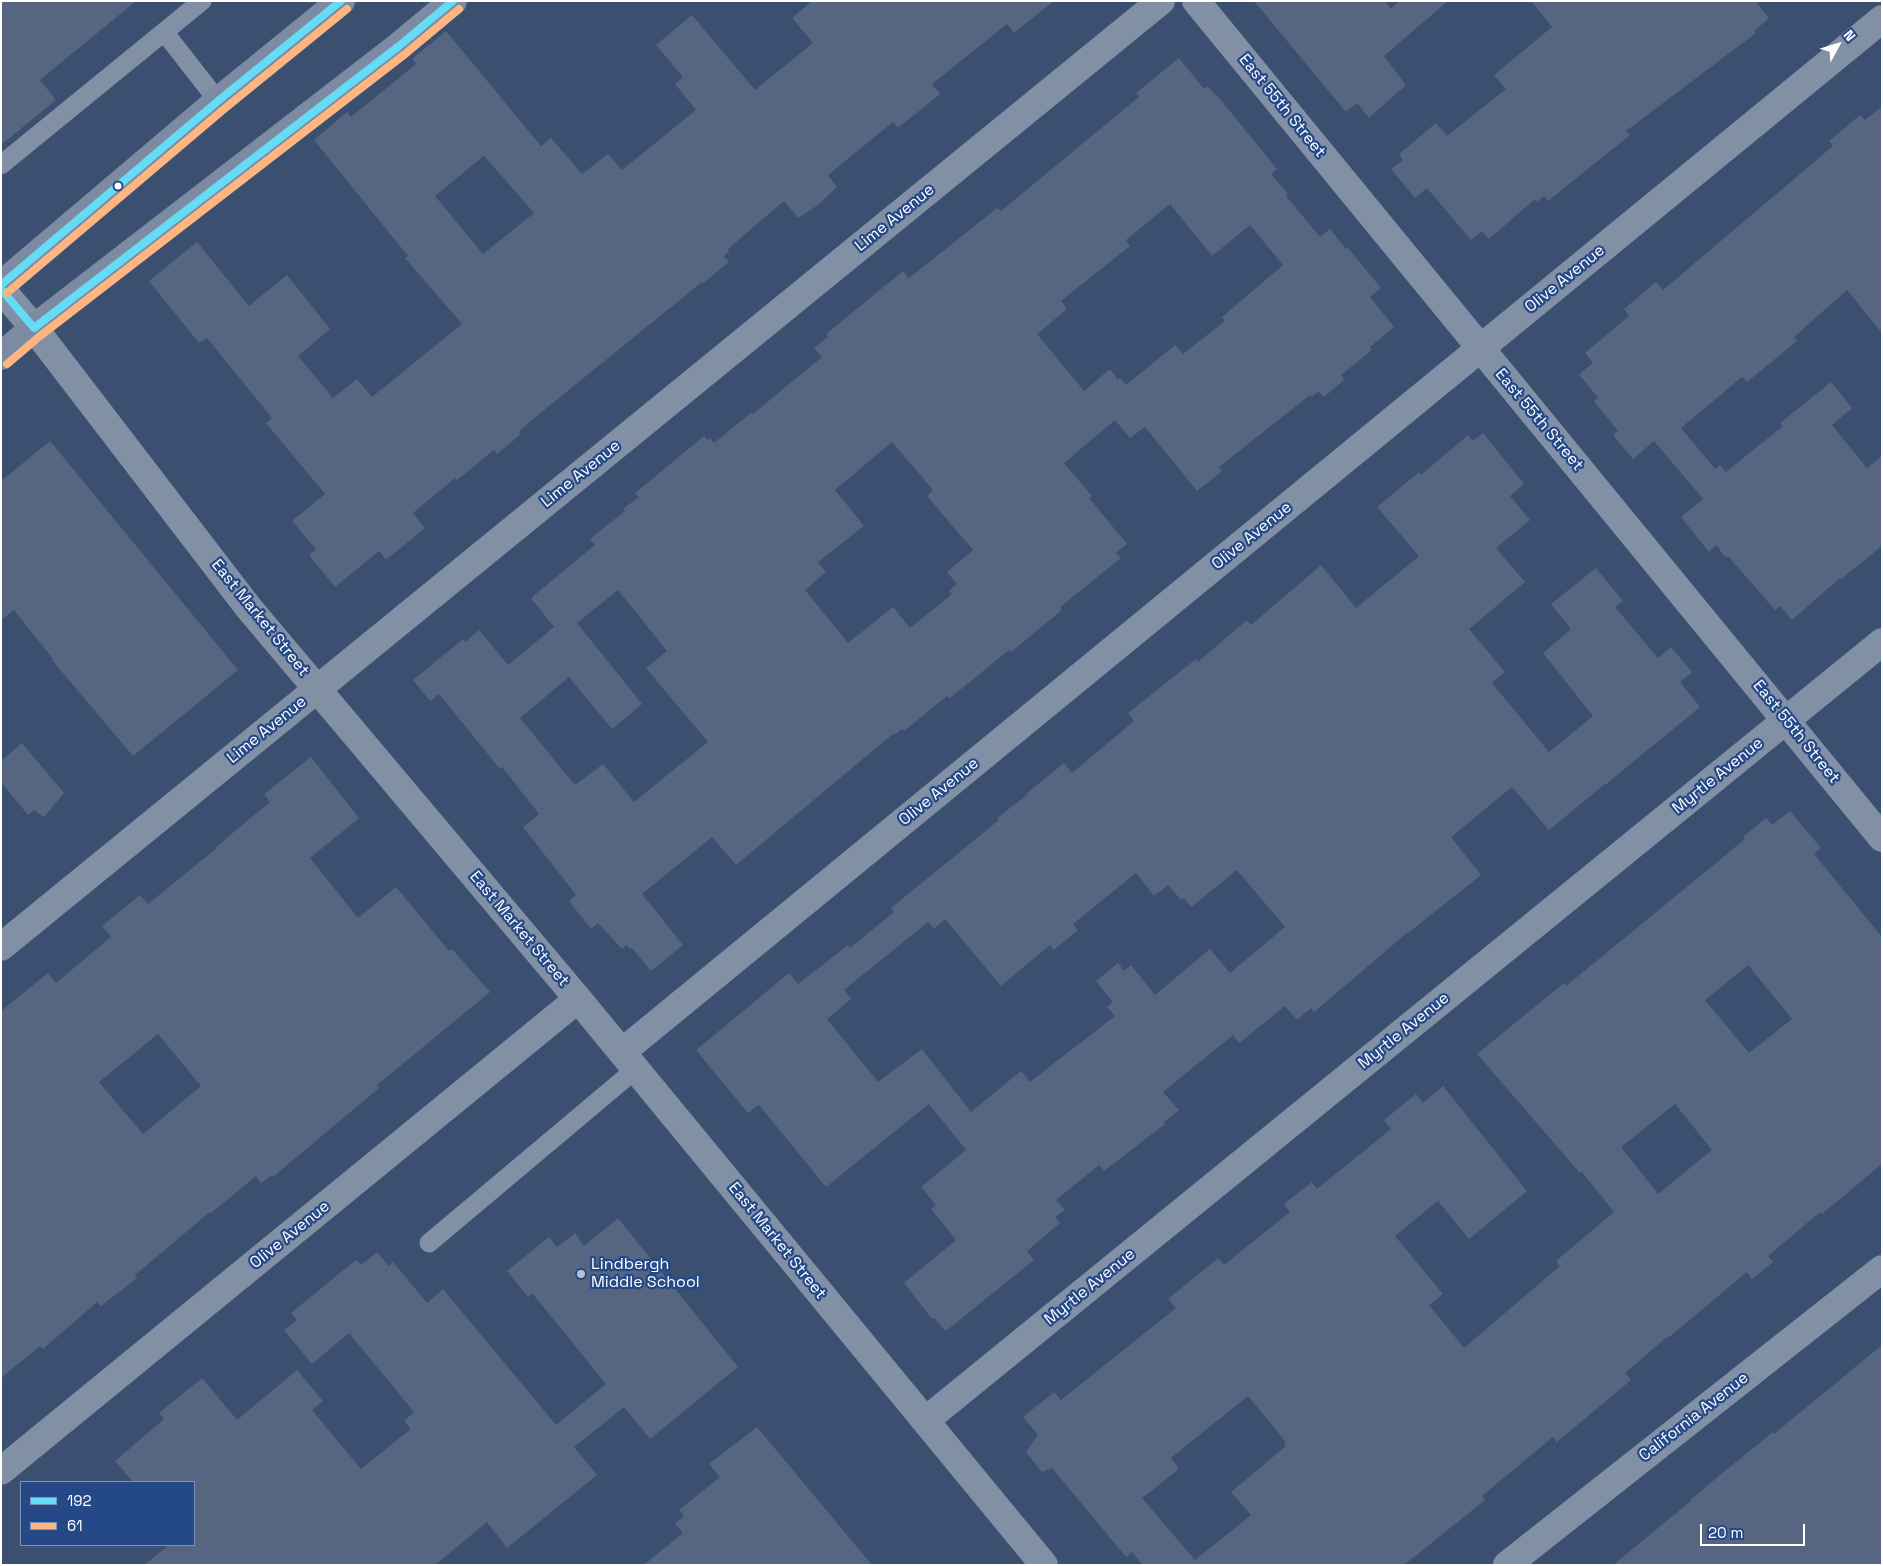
<!DOCTYPE html>
<html>
<head>
<meta charset="utf-8">
<style>
  body { margin:0 }
  #map { position:relative; width:1883px; height:1566px; overflow:hidden; background:#3b4f71; font-family:"Space Grotesk",sans-serif }
  canvas { display:block }
  .frame { position:absolute; inset:0; border:2px solid #fff; pointer-events:none }
  .legend { position:absolute; left:20px; top:1481px; width:175px; height:65px; box-sizing:border-box; background:#254987; border:1px solid #7c92b7; margin:0; padding:6px 9px; list-style:none; font-size:15px; color:#fff }
  .legend li { display:flex; align-items:center; gap:10px; height:25px }
  .legend b { width:25px; border:1px solid #7c92b7 }
  .north { position:absolute; left:1813px; top:20px; width:50px; height:50px; -webkit-text-stroke:4px #254987; paint-order:stroke; rotate:51deg; font-size:14px; font-weight:700; line-height:20px; text-align:center; color:#fff }
  .north::after { content:''; display:block; margin:auto; width:18px; height:22px; background:#fff; clip-path:polygon(50% 0,100% 100%,50% 72%,0 100%) }
  .scale { position:absolute; left:1700px; top:1524px; width:105px; height:22px; box-sizing:border-box; border:2px solid #fff; border-top:0; padding-left:6px; font-size:15px; line-height:18px; white-space:nowrap; color:#fff; -webkit-text-stroke:4px #254987; paint-order:stroke }
</style>
</head>
<body>
<div id="map">
<canvas width="1883" height="1566"></canvas>
<div class="frame"></div>
<ul class="legend">
<li><b style="height:6px;background:#66dbf5"></b>192</li>
<li><b style="height:6px;background:#ffb580"></b>61</li>
</ul>
<div class="north">N</div>
<div class="scale">20 m</div>
</div>
<script>
const c = document.querySelector('canvas').getContext('2d');
c.lineJoin = 'round';
function fillPath(path, color) {
  c.fillStyle = color;
  c.fill(path, 'evenodd');
}
function toPath(rows) {
  const path = new Path2D();
  for (const r of rows) {
    path.moveTo(r[0], r[1]);
    for (let i = 2; i < r.length; i += 2) path.lineTo(r[i], r[i + 1]);
  }
  return path;
}
function trace(path, color, width, dash) {
  c.strokeStyle = color;
  c.lineWidth = width;
  c.lineCap = dash ? 'butt' : 'round';
  c.setLineDash(dash || []);
  c.stroke(path);
}
function label(font, color, halo, rows, align = 'center') {
  c.font = font + ' "Space Grotesk",sans-serif';
  c.lineWidth = 4.5;
  c.setLineDash([]);
  c.textBaseline = 'middle';
  c.strokeStyle = halo;
  c.fillStyle = color;
  for (const [text, x, y, turn = 0] of rows) {
    c.save();
    c.translate(x, y);
    c.rotate((+turn || 0) * Math.PI / 180);
    c.textAlign = isNaN(turn) ? turn : align;
    if (halo) c.strokeText(text, 0, 0);
    c.fillText(text, 0, 0);
    c.restore();
  }
}
fillPath(toPath([
  [1,1,136,1,40,80,56,100,1,145],
  [812,1,1054,1,1014,33,1007,24,932,84,940,94,898,128,893,122,828,175,837,187,818,205,798,218,784,201,728,249,729,251,724,256,729,262,703,283,702,282,533,419,519,432,520,435,497,454,494,450,457,480,455,478,413,513,425,528,386,560,379,551,335,587,309,555,316,549,292,521,325,494,266,423,272,418,207,338,199,343,149,281,197,242,249,306,287,275,330,329,298,356,333,398,357,379,372,397,462,324,405,258,408,256,314,140,347,112,351,117,416,64,412,59,446,31,541,146,551,138,582,174,608,154,622,170,696,110,675,84,683,77,656,45,692,15,755,90,813,43,792,18],
  [484,156,534,213,483,254,435,196],
  [1254,1,1385,1,1391,9,1399,1,1448,1,1384,56,1406,85,1369,118,1357,103,1346,112],
  [1531,1,1755,1,1769,18,1754,31,1756,33,1626,131,1630,135,1548,201,1544,196,1537,202,1535,199,1489,239,1482,231,1471,240,1427,188,1415,198,1391,169,1403,160,1399,154,1436,123,1447,136,1506,89,1494,75,1552,27],
  [1179,58,1204,89,1207,86,1220,99,1277,169,1271,174,1288,194,1286,196,1320,237,1330,229,1346,249,1348,248,1381,288,1370,297,1394,327,1370,347,1372,350,1341,375,1344,380,1324,397,1318,391,1312,397,1310,395,1219,467,1222,471,1197,491,1145,427,1130,438,1115,420,1064,463,1092,496,1089,498,1127,544,1116,553,1121,558,1060,607,1062,610,1011,652,1009,650,950,698,947,696,904,731,902,729,895,735,894,733,736,865,712,837,642,894,683,945,651,971,632,948,630,949,627,945,622,949,598,923,591,929,569,901,576,895,523,827,539,814,502,767,500,769,439,694,430,701,413,680,463,639,466,642,479,630,508,665,554,627,531,598,595,545,590,539,625,511,623,509,639,497,635,493,704,436,708,440,710,438,714,443,752,412,753,414,765,404,822,357,814,348,828,337,826,334,903,271,909,278,997,208,1001,211,1139,97,1136,93],
  [1170,204,1212,256,1250,225,1283,265,1222,317,1225,321,1183,354,1175,345,1126,385,1120,378,1118,380,1110,369,1084,391,1037,334,1067,309,1061,301,1130,246,1126,240],
  [892,442,933,490,927,496,973,550,947,572,957,584,949,591,952,594,910,628,893,607,848,643,805,590,826,572,818,562,864,526,835,490],
  [618,590,667,651,646,668,708,742,634,802,603,764,575,785,520,718,569,677,612,729,642,704,577,623],
  [1882,106,1882,333,1847,290,1794,337,1797,341,1747,382,1742,377,1681,428,1715,469,1720,465,1726,472,1783,426,1780,423,1831,382,1852,408,1832,425,1867,468,1882,456,1882,546,1841,579,1840,578,1792,620,1780,606,1775,610,1728,556,1726,558,1716,545,1709,552,1681,517,1703,499,1654,441,1633,459,1613,435,1618,431,1594,401,1598,398,1579,374,1593,363,1585,353,1629,316,1624,309,1656,282,1663,290,1833,146,1829,141,1860,115,1865,120],
  [1483,433,1524,484,1510,496,1530,520,1496,548,1525,582,1469,629,1505,672,1492,683,1549,752,1593,716,1543,653,1571,629,1551,604,1596,568,1623,601,1615,607,1658,658,1671,647,1692,672,1680,682,1700,707,1605,785,1605,784,1549,830,1512,787,1451,837,1481,875,1408,933,1408,932,1314,1012,1311,1008,1297,1020,1285,1006,1239,1043,1233,1035,1163,1092,1179,1110,1164,1122,1165,1124,1104,1171,1099,1165,1056,1200,1065,1210,1055,1217,1060,1223,1027,1251,1034,1260,946,1331,934,1318,932,1319,904,1283,956,1240,931,1209,936,1205,921,1187,966,1150,929,1104,826,1187,759,1105,748,1113,696,1050,789,973,798,984,848,945,850,948,894,912,891,908,999,820,997,818,1028,794,1027,793,1064,763,1072,773,1134,721,1128,713,1196,659,1198,662,1247,620,1251,625,1321,565,1356,608,1419,556,1377,507,1419,472,1421,475,1468,435,1473,441],
  [1237,870,1285,927,1230,973,1210,949,1155,995,1131,965,1124,971,1118,963,1096,981,1113,1002,1107,1007,1115,1016,1030,1082,1021,1071,971,1112,922,1049,878,1082,827,1019,851,999,844,990,928,922,934,929,945,919,1001,986,1050,945,1054,950,1078,930,1073,924,1136,873,1154,896,1168,885,1181,900,1184,898,1191,907],
  [50,441,238,670,133,756,52,660,53,659,14,610,1,620,1,481],
  [22,743,64,793,44,817,34,810,28,815,1,782,1,761],
  [311,757,359,818,310,858,358,918,396,887,449,951,452,949,490,992,377,1085,379,1088,273,1177,272,1175,261,1183,256,1176,211,1213,210,1212,135,1275,137,1278,101,1306,97,1302,43,1349,40,1346,1,1378,1,1011,48,973,56,983,111,937,102,926,140,895,148,904,217,848,216,847,270,802,264,794],
  [158,1034,201,1086,143,1134,99,1082],
  [1790,811,1821,848,1814,854,1882,937,1882,1164,1822,1214,1820,1212,1768,1256,1773,1262,1752,1279,1747,1272,1668,1338,1667,1337,1625,1373,1631,1380,1557,1442,1553,1437,1482,1496,1485,1500,1404,1565,1143,1565,1132,1552,1126,1557,1052,1468,1042,1472,1026,1452,1038,1435,1023,1417,1054,1392,1061,1400,1176,1308,1168,1299,1218,1258,1224,1265,1290,1212,1284,1204,1312,1182,1317,1189,1391,1129,1384,1120,1416,1094,1423,1103,1443,1086,1527,1191,1469,1239,1438,1201,1395,1236,1443,1294,1429,1305,1464,1348,1560,1266,1556,1261,1614,1212,1582,1172,1580,1173,1477,1054,1564,983,1566,986,1660,909,1745,839,1743,837,1766,818,1772,825],
  [1748,965,1792,1019,1749,1053,1705,1000],
  [1675,1104,1712,1150,1658,1194,1621,1147],
  [1248,1396,1285,1441,1284,1443,1286,1446,1231,1492,1251,1515,1195,1560,1142,1498,1179,1469,1171,1458],
  [618,1218,738,1367,650,1439,624,1407,574,1447,597,1475,507,1548,487,1522,435,1565,144,1565,169,1545,194,1545,194,1482,133,1482,115,1461,164,1419,159,1413,202,1378,237,1420,297,1370,323,1401,312,1410,361,1469,411,1429,404,1421,414,1412,349,1333,312,1364,284,1330,297,1320,291,1313,356,1260,361,1265,377,1252,389,1266,393,1262,427,1303,443,1289,556,1425,606,1384,532,1293,528,1297,507,1271,549,1237,557,1247,575,1233,584,1246],
  [1882,1345,1882,1565,1613,1565,1691,1501,1690,1500,1725,1471,1773,1432,1774,1434],
  [757,1427,872,1565,644,1565,683,1533,675,1524,684,1516,679,1510,720,1477,709,1464]
]), '#566681');
trace(toPath([
  [165,33,218,101],
  [1,165,202,1],
  [429,1243,636,1069]
]), '#8290a6', 19);
trace(toPath([
  [1196,1,1882,838],
  [1,947,1161,1],
  [622,1052,1882,19],
  [926,1420,1882,642],
  [1,1471,578,999],
  [1507,1565,1882,1269]
]), '#8290a6', 28);
trace(toPath([
  [1,289,34,328,248,607,578,999,1044,1565]
]), '#8290a6', 28);
trace(toPath([
  [1,285,218,101,341,1],
  [1,356,34,328,399,46,453,1]
]), '#7d8ba2', 28);
trace(toPath([
  [1,285,218,101,341,1],
  [1,289,34,328,399,46,453,1]
]), '#66dbf5', 8);
trace(toPath([
  [7,293,224,109,347,9],
  [7,364,40,336,405,54,459,9]
]), '#ffb580', 8);
for (const [x, y, r, color] of [
  [118,186,4.5,"#fff"],
  [581,1274,5,"#bac1cd"]
]) {
  const dot = new Path2D();
  dot.arc(x, y, r, 0, 2 * Math.PI);
  c.fillStyle = color;
  c.fill(dot);
  trace(dot, '#254987', 2);
}
label('16px', '#fff', '#254987', [
  ["East 55th Street",1282,106,51],
  ["Lime Avenue",895,218,-39],
  ["Olive Avenue",1565,279,-39],
  ["East 55th Street",1539,420,50],
  ["Lime Avenue",581,474,-39],
  ["Olive Avenue",1252,536,-39],
  ["East Market Street",260,618,51],
  ["Lime Avenue",267,730,-39],
  ["East 55th Street",1796,732,51],
  ["Myrtle Avenue",1718,776,-39],
  ["Olive Avenue",939,792,-39],
  ["East Market Street",519,929,50],
  ["Myrtle Avenue",1404,1031,-39],
  ["Olive Avenue",290,1235,-39],
  ["East Market Street",777,1241,51],
  ["Myrtle Avenue",1090,1287,-39],
  ["California Avenue",1694,1417,-38]
]);
label('16px', '#fff', '#254987', [
  ["Lindbergh",591,1265],
  ["Middle School",591,1283]
], 'left');
</script>
</body>
</html>
